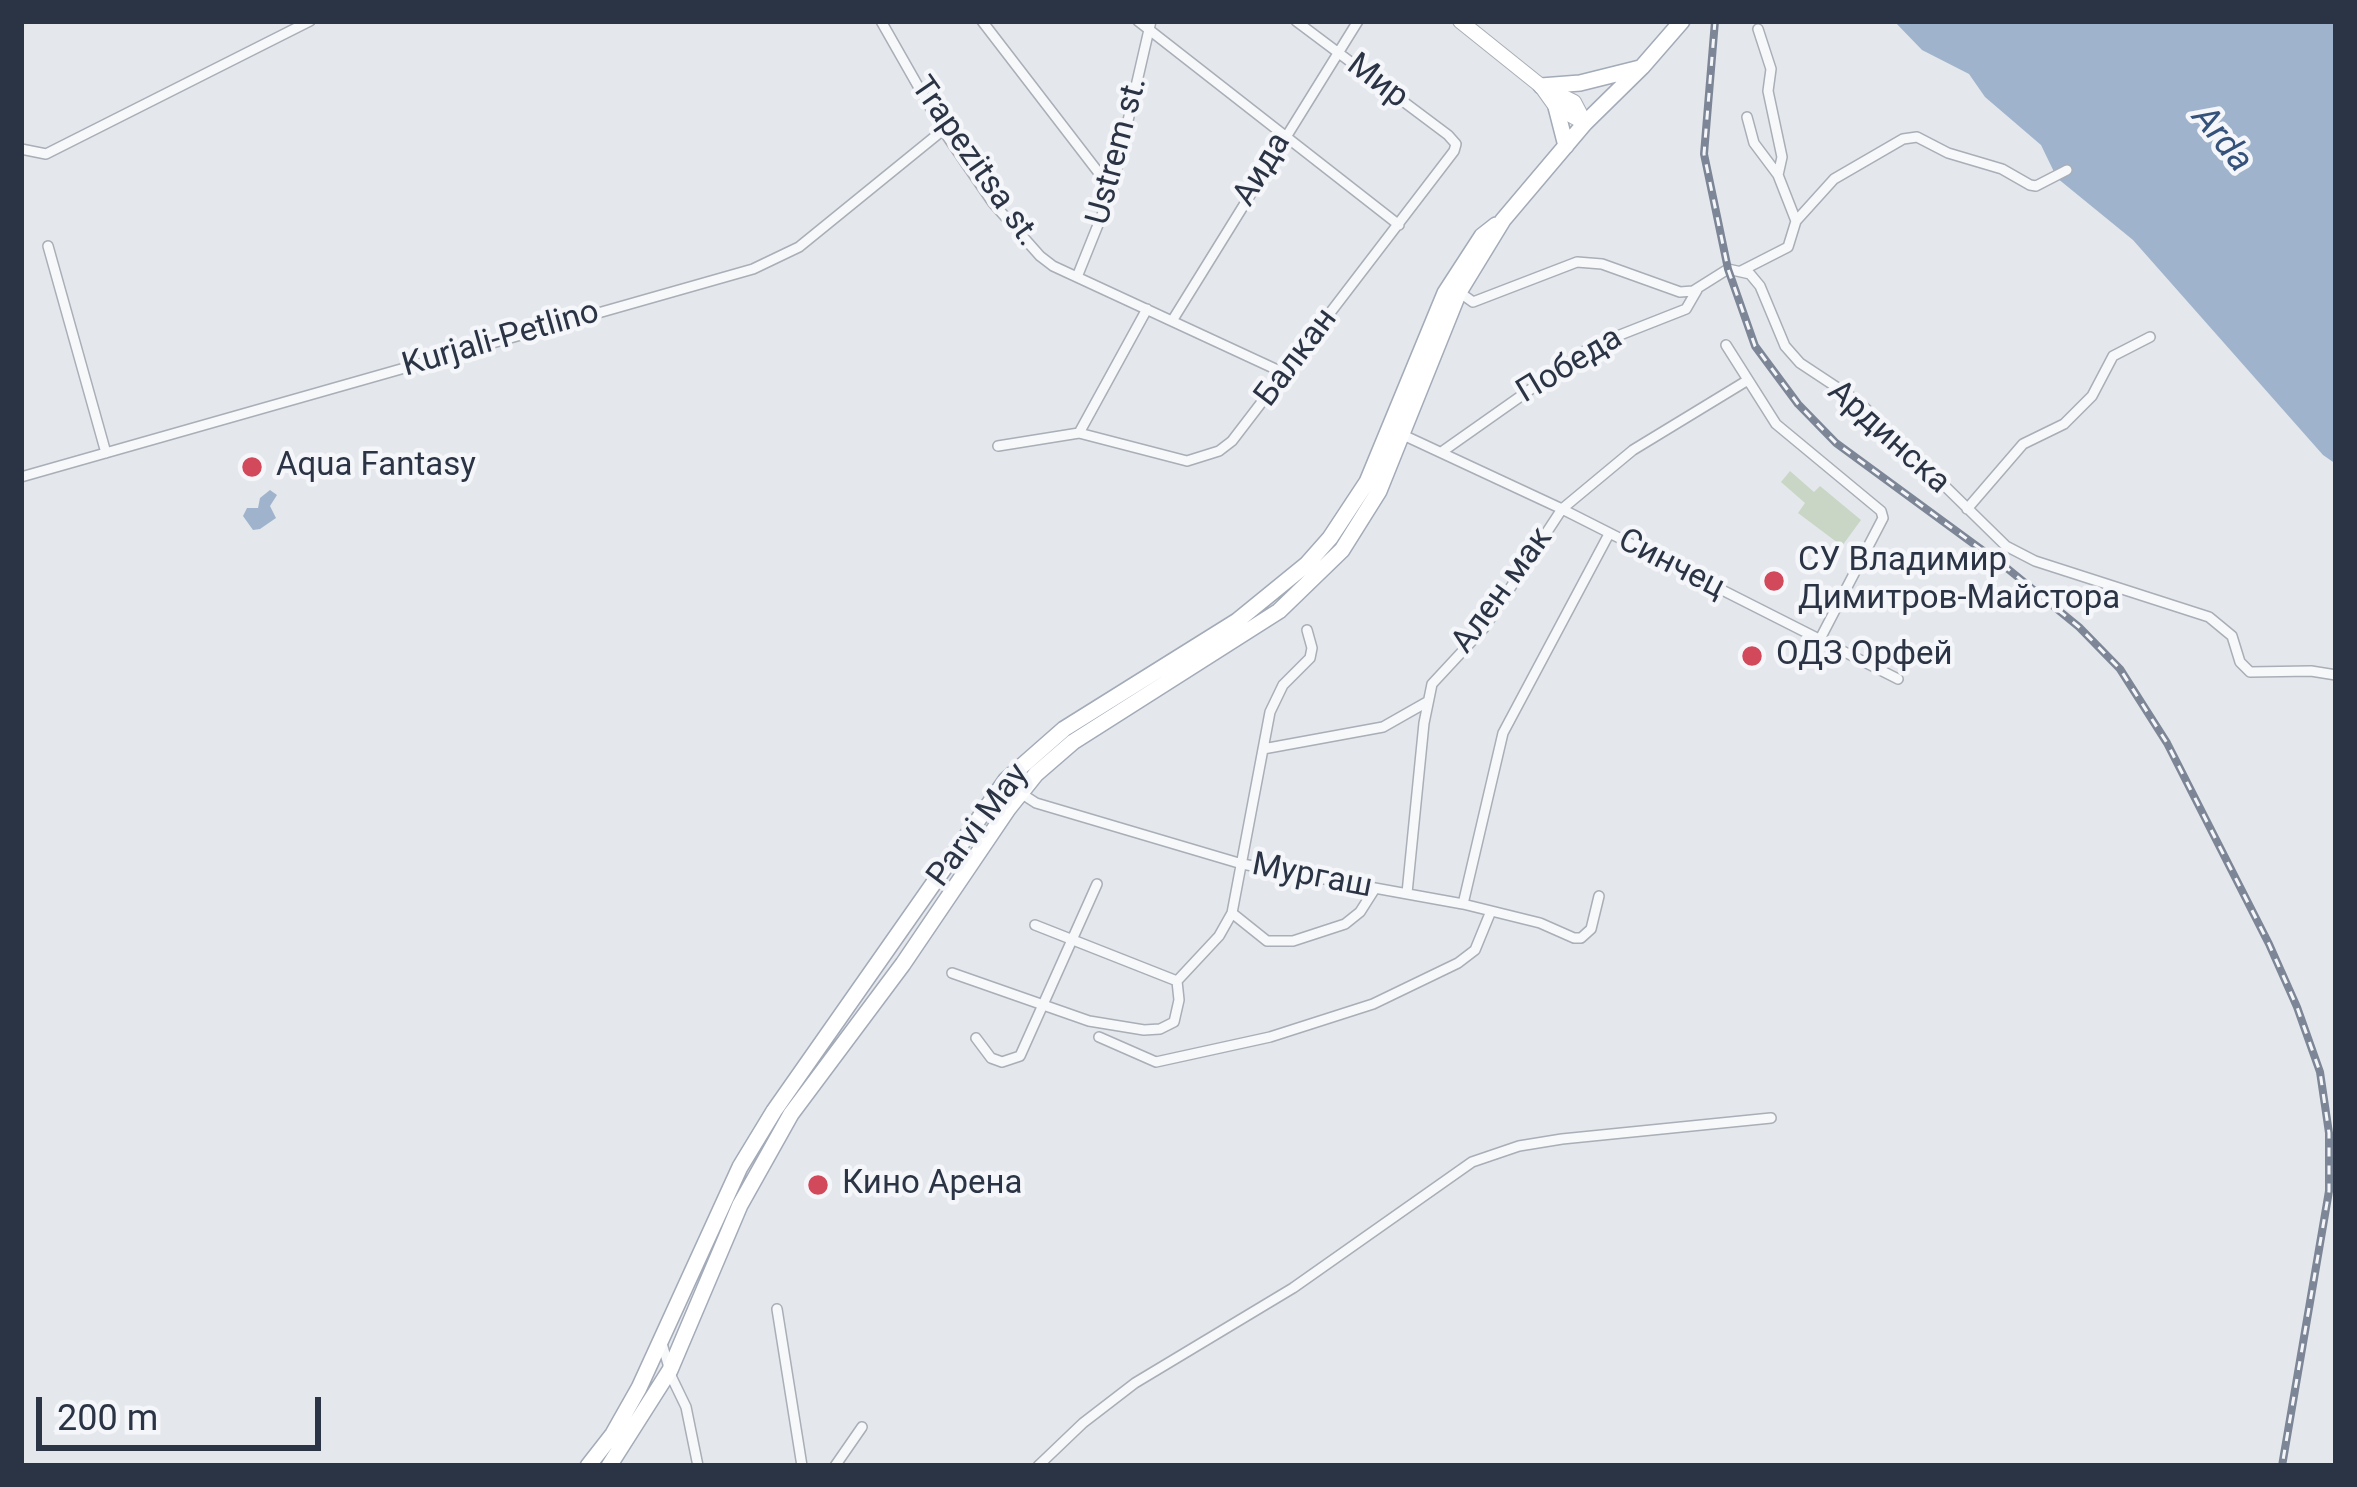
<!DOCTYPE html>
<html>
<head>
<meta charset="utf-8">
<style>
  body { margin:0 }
  #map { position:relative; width:2357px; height:1487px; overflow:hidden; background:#e4e7ec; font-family:Roboto,sans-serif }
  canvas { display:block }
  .frame { position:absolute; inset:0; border:24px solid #2b3445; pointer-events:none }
  .scale { position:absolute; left:36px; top:1397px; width:285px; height:54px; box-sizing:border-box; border:6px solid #2b3445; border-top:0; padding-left:15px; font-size:36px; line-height:42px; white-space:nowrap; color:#2b3445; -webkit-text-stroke:9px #f4f6f9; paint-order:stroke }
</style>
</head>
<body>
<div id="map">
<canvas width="2357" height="1487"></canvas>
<div class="frame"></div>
<div class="scale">200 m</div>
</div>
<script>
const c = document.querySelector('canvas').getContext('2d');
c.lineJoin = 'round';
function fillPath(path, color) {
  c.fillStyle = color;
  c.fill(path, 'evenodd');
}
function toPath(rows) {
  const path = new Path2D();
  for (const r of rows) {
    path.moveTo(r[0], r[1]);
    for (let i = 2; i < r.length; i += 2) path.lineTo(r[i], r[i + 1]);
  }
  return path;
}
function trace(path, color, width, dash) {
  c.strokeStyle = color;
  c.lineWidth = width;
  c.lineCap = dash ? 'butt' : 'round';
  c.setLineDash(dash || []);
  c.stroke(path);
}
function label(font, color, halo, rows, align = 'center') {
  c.font = font + ' Roboto,sans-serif';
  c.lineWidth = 9;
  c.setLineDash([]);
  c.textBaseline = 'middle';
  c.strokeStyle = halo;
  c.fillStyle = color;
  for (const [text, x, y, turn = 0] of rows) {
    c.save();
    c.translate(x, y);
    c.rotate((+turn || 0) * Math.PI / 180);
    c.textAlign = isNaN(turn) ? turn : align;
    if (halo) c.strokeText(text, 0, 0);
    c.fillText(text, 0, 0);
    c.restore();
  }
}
fillPath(toPath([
  [1790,471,1814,492,1820,486,1861,520,1842,546,1798,513,1805,503,1781,482]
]), '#c9d6c5');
fillPath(toPath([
  [1894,21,2336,21,2336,464,2323,455,2133,240,2057,178,2041,145,1985,97,1969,74,1922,50],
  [270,490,277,495,270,506,276,518,260,529,253,530,243,516,247,508,258,508,260,498]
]), '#9fb4cc');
const street = toPath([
  [881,21,943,130,993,203,1040,256,1053,266,1284,373],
  [982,21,1112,190],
  [1138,21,1399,225],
  [1758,29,1771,69,1768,91,1782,157,1778,175],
  [21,149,46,154,310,21],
  [1796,221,1834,179,1903,139,1917,137,1948,153,2002,169,2030,185,2036,186,2067,170],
  [48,246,106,453],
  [1741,271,1788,247,1796,221,1778,175,1754,143,1747,117],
  [1077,277,1112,190,1151,21],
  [1459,292,1473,302,1577,262,1602,264,1680,292,1693,291,1728,269,1750,274,1760,286,1785,346,1800,363,1859,402,2006,546,2035,561,2209,617,2232,636,2240,662,2250,672,2311,671,2336,675],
  [1172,321,1358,21],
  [1726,345,1776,424,1881,511,1883,518,1820,639],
  [1079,433,1187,461,1219,451,1232,441,1454,151,1456,144,1448,135,1296,21],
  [1401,434,1562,509,1898,679],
  [998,446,1079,433,1147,309],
  [1443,451,1592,346,1686,309,1697,290],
  [21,477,753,269,799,247,943,130],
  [1967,509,2023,444,2064,424,2092,396,2113,356,2150,337],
  [1263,749,1383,727,1427,702],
  [1019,792,1036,803,1242,864,1463,904,1540,923,1574,938,1581,938,1591,929,1599,896],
  [1407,893,1424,723,1432,684,1484,628,1562,509,1633,450,1748,380],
  [1463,904,1503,733,1609,534],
  [1232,913,1267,941,1293,941,1345,924,1360,912,1374,890],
  [1035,925,1177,981],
  [952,973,1089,1021,1144,1030,1160,1029,1174,1022,1179,1000,1177,981],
  [1177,981,1219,936,1232,913,1270,712,1283,685,1310,658,1312,648,1307,630],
  [1099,1037,1156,1062,1270,1037,1373,1004,1458,963,1475,950,1491,911],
  [976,1038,991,1058,1002,1062,1020,1056,1097,884],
  [777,1309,802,1466],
  [661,1340,672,1378,686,1407,698,1466],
  [835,1466,862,1427],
  [1038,1466,1083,1423,1135,1383,1293,1288,1472,1162,1519,1146,1562,1139,1771,1118]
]);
const secondary = toPath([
  [1460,21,1541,86,1556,107,1585,123],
  [1546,88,1574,102,1585,123]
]);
const primary = toPath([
  [1541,86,1580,83,1640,68],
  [1556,107,1566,146],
  [588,1466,613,1434,639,1388,740,1167,774,1111,1006,780,1064,729,1237,621,1307,564,1330,538,1367,482,1445,293,1482,236,1496,225],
  [609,1466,670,1370,740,1205,791,1114,903,964,1008,809,1036,774,1073,742,1279,611,1342,550,1379,491,1459,292,1503,220,1585,123,1642,67,1682,21]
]);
trace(street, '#a9aeb7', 12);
trace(secondary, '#a9aeb7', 16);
trace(primary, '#a3abb8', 18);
trace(street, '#f7f8fa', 9);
trace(secondary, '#fff', 14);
trace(primary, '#fff', 15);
const rail = toPath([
  [1715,21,1704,154,1728,269,1755,346,1798,404,1836,443,2008,569,2079,627,2120,669,2167,743,2269,944,2297,1007,2320,1072,2329,1133,2329,1191,2282,1466]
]);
trace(rail, '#7d8696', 8);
trace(rail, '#f4f6f9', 3, [9]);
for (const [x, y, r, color] of [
  [252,467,12,"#d1495b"],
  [1774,581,12,"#d1495b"],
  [1752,656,12,"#d1495b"],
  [818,1185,12,"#d1495b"]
]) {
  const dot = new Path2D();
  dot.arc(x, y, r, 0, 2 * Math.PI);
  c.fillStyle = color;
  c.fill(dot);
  trace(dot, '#f4f6f9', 4.5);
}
label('33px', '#2b3445', '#f4f6f9', [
  ["Мир",1377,82,37],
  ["Ustrem st.",1118,151,-75],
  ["Trapezitsa st.",974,162,55],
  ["Аида",1263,170,-59],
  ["Kurjali-Petlino",501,340,-16],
  ["Балкан",1297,358,-53],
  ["Победа",1570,366,-31],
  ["Ардинска",1888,438,42],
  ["Синчец",1671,565,27],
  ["Ален мак",1503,591,-54],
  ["Parvi May",979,826,-53],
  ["Мургаш",1312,877,11]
]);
label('33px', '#2b3445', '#f4f6f9', [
  ["Aqua Fantasy",276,467],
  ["СУ Владимир",1798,562],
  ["Димитров-Майстора",1798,600],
  ["ОДЗ Орфей",1776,656],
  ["Кино Арена",842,1185]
], 'left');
label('italic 36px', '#34527a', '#f4f6f9', [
  ["Arda",2221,140,51]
]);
</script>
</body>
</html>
